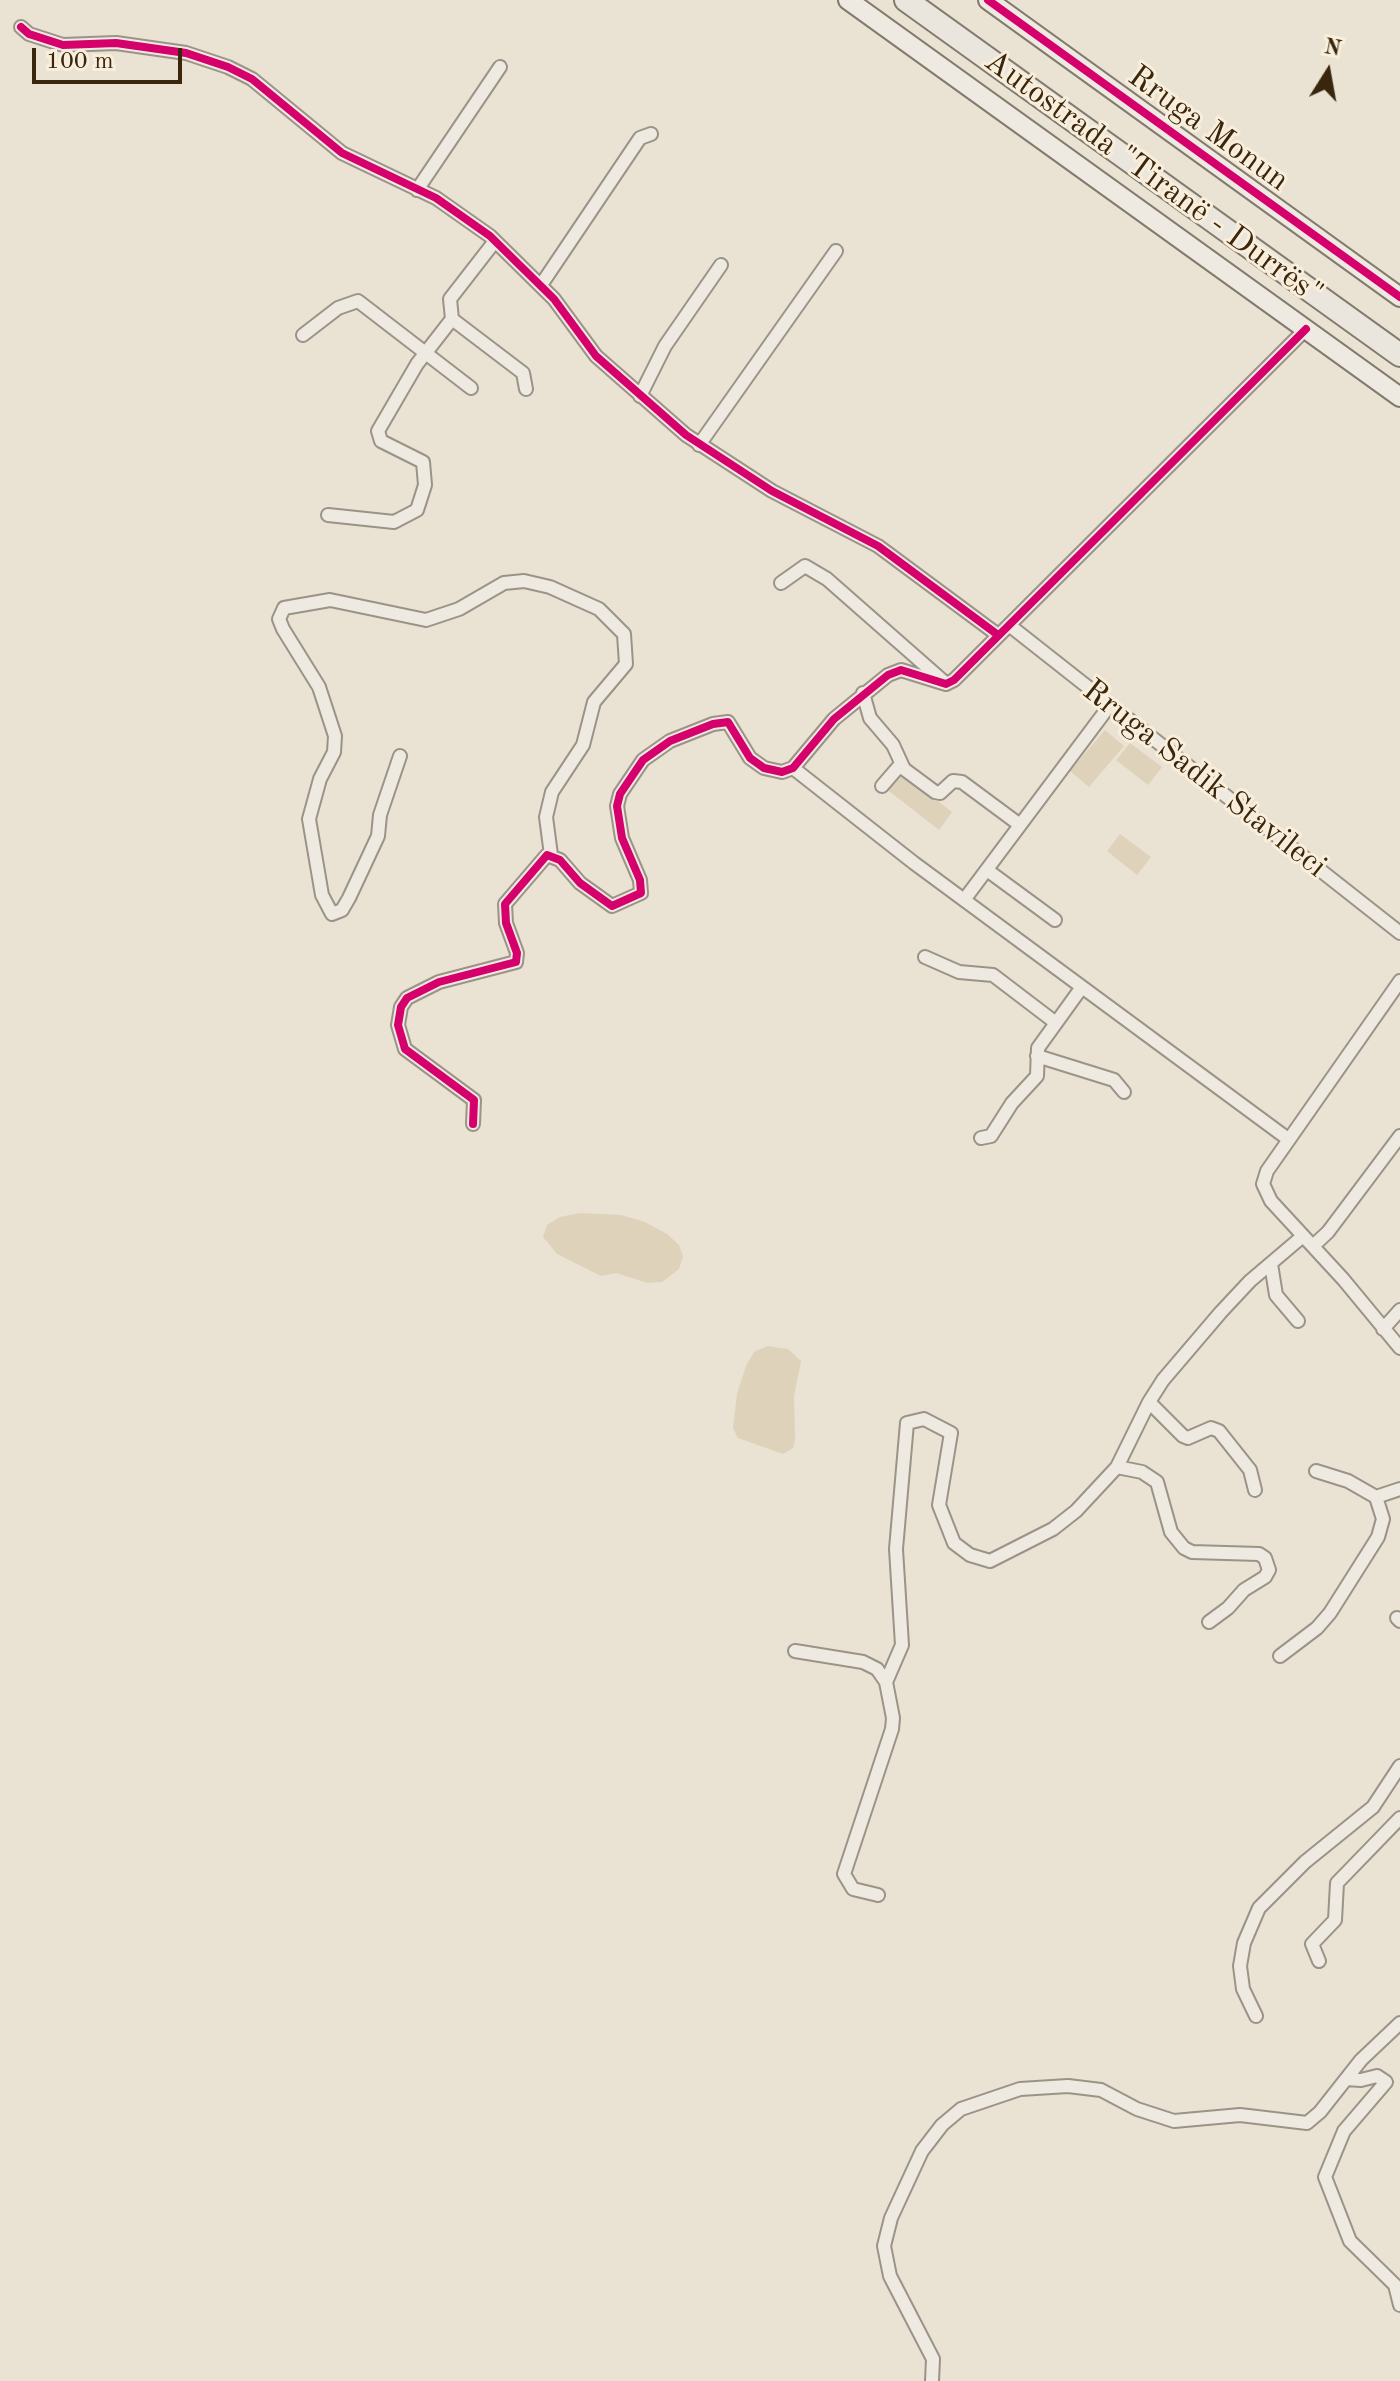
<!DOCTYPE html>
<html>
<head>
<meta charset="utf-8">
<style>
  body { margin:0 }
  #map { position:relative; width:1400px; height:2381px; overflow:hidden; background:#eae2d2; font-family:"Old Standard TT",serif }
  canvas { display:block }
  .north { position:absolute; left:1288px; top:32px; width:80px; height:80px; -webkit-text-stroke:6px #f8eedb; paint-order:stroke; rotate:11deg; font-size:22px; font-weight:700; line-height:32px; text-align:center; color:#39260d }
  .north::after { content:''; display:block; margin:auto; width:28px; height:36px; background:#39260d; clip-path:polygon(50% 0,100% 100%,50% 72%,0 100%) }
  .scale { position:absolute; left:32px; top:48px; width:150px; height:36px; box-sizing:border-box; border:4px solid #39260d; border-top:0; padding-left:10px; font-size:24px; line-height:28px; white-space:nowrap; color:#39260d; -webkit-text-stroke:6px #f8eedb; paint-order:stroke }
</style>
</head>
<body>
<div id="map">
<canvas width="1400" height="2381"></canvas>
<div class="north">N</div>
<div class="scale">100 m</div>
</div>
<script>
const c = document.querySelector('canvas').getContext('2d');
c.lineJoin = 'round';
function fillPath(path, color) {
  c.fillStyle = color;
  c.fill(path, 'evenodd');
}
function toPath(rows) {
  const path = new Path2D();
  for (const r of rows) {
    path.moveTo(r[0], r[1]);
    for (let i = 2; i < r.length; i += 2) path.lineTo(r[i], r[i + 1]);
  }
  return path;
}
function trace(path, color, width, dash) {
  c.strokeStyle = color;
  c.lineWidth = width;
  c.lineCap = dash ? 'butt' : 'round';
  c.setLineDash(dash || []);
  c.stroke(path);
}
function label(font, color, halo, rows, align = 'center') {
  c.font = font + ' "Old Standard TT",serif';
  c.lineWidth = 6;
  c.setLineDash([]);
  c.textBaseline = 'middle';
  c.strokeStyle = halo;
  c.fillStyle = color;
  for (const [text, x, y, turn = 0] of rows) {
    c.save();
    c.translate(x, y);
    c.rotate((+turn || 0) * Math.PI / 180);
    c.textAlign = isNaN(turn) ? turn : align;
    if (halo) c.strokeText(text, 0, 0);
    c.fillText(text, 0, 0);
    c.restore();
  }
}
fillPath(toPath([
  [1105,730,1124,746,1089,787,1070,771],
  [1130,743,1162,767,1148,785,1116,760],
  [898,770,952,812,939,830,885,788],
  [1120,834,1151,857,1137,875,1107,851],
  [580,1213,621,1215,645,1222,667,1234,679,1245,683,1256,679,1269,662,1282,648,1283,616,1273,601,1276,557,1254,543,1237,547,1225,560,1217],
  [767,1346,788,1349,801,1361,794,1396,795,1439,793,1448,783,1454,738,1438,733,1428,737,1394,746,1366,754,1352]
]), '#ded2bb');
const street = toPath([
  [21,27,29,34,63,45,116,43,186,53,228,67,252,79,342,153,436,198,490,236,554,299,596,356,686,435,772,491,878,546,998,635],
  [417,190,500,67],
  [541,285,640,138,651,134],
  [452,319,523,373,526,389],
  [303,335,338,308,358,301,471,388],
  [640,396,665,346,721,265],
  [699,445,836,251],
  [328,515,394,522,417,510,425,485,423,462,381,441,378,431,417,364,452,319,450,299,495,241],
  [781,583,805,566,827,579,943,681],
  [1009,625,1400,933],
  [863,693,870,718,893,745,904,769,935,792,940,793,953,781,962,782,1020,825],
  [400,756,380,815,378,836,349,898,342,910,332,914,322,895,309,819,320,779,334,752,335,736,319,687,283,629,279,619,284,608,330,600,426,620,459,609,504,583,524,581,550,587,599,609,624,634,626,664,594,702,583,745,552,792,546,817,551,855],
  [793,768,914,863,1288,1139],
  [882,786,901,764],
  [987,870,1055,920],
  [964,900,1110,705],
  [925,957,959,972,993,975,1056,1023],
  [1400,981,1267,1171,1263,1184,1271,1201,1343,1279,1400,1348],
  [1037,1056,1114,1080,1124,1092],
  [473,1124,474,1100,405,1049,398,1025,401,1007,407,998,439,982,516,962,517,953,506,923,505,904,547,855,560,860,580,883,612,906,641,893,640,880,622,838,617,806,620,794,643,760,670,741,713,724,728,722,750,758,764,768,782,772,793,768,834,719,888,675,901,670,946,684,954,680,1306,329],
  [981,1138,991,1136,1012,1103,1037,1076,1038,1048,1082,987],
  [1313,1246,1328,1232,1400,1136],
  [1271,1264,1276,1295,1298,1321],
  [1383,1329,1400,1310],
  [1117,1467,1142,1472,1157,1482,1171,1532,1184,1548,1192,1552,1259,1554,1265,1558,1269,1570,1265,1577,1244,1590,1228,1608,1209,1622],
  [1316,1471,1348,1481,1376,1497,1400,1489],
  [1255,1490,1250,1470,1219,1431,1211,1428,1188,1438,1183,1436,1149,1402,1163,1380,1221,1312,1250,1281,1303,1236],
  [1397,1618,1400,1621],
  [795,1651,863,1662,877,1669,886,1682,893,1718,892,1729,844,1874,853,1889,878,1895],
  [1280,1656,1317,1628,1330,1613,1378,1537,1383,1519,1376,1497],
  [886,1682,902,1645,896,1549,907,1423,924,1419,951,1433,939,1505,954,1543,970,1555,990,1561,1053,1529,1076,1511,1117,1467,1149,1402],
  [1319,1961,1312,1944,1335,1920,1337,1883,1400,1818],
  [1256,2016,1243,1989,1240,1966,1244,1943,1259,1908,1305,1862,1373,1807,1400,1766],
  [1346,2079,1361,2080,1377,2076,1386,2082,1344,2131,1325,2177,1350,2241,1395,2285,1400,2305],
  [932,2381,933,2359,890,2276,884,2246,891,2218,922,2151,942,2125,961,2109,1020,2089,1068,2086,1101,2090,1137,2109,1174,2121,1240,2115,1307,2123,1320,2112,1361,2060,1400,2023]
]);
const secondary = toPath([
  [848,0,1400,397],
  [988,0,1400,297]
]);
const highway = toPath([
  [906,0,1400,355]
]);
trace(street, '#9b9387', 16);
trace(secondary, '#817a6d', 22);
trace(highway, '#817a6d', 26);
trace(street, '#eeeae1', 12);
trace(secondary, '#eeeae1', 18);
trace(highway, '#ebe6dd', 22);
trace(toPath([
  [988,0,1400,297],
  [21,27,29,34,63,45,116,43,186,53,228,67,252,79,342,153,436,198,490,236,554,299,596,356,686,435,772,491,878,546,998,635],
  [473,1124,474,1100,405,1049,398,1025,401,1007,407,998,439,982,516,962,517,953,506,923,505,904,547,855,560,860,580,883,612,906,641,893,640,880,622,838,617,806,620,794,643,760,670,741,713,724,728,722,750,758,764,768,782,772,793,768,834,719,888,675,901,670,946,684,954,680,1306,329]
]), '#d6006c', 8);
label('32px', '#39260d', '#f8eedb', [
  ["Rruga Monun",1208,129,36],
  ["Autostrada \"Tiranë - Durrës\"",1153,178,36],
  ["Rruga Sadik Stavileci",1204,779,38]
]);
</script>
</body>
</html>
